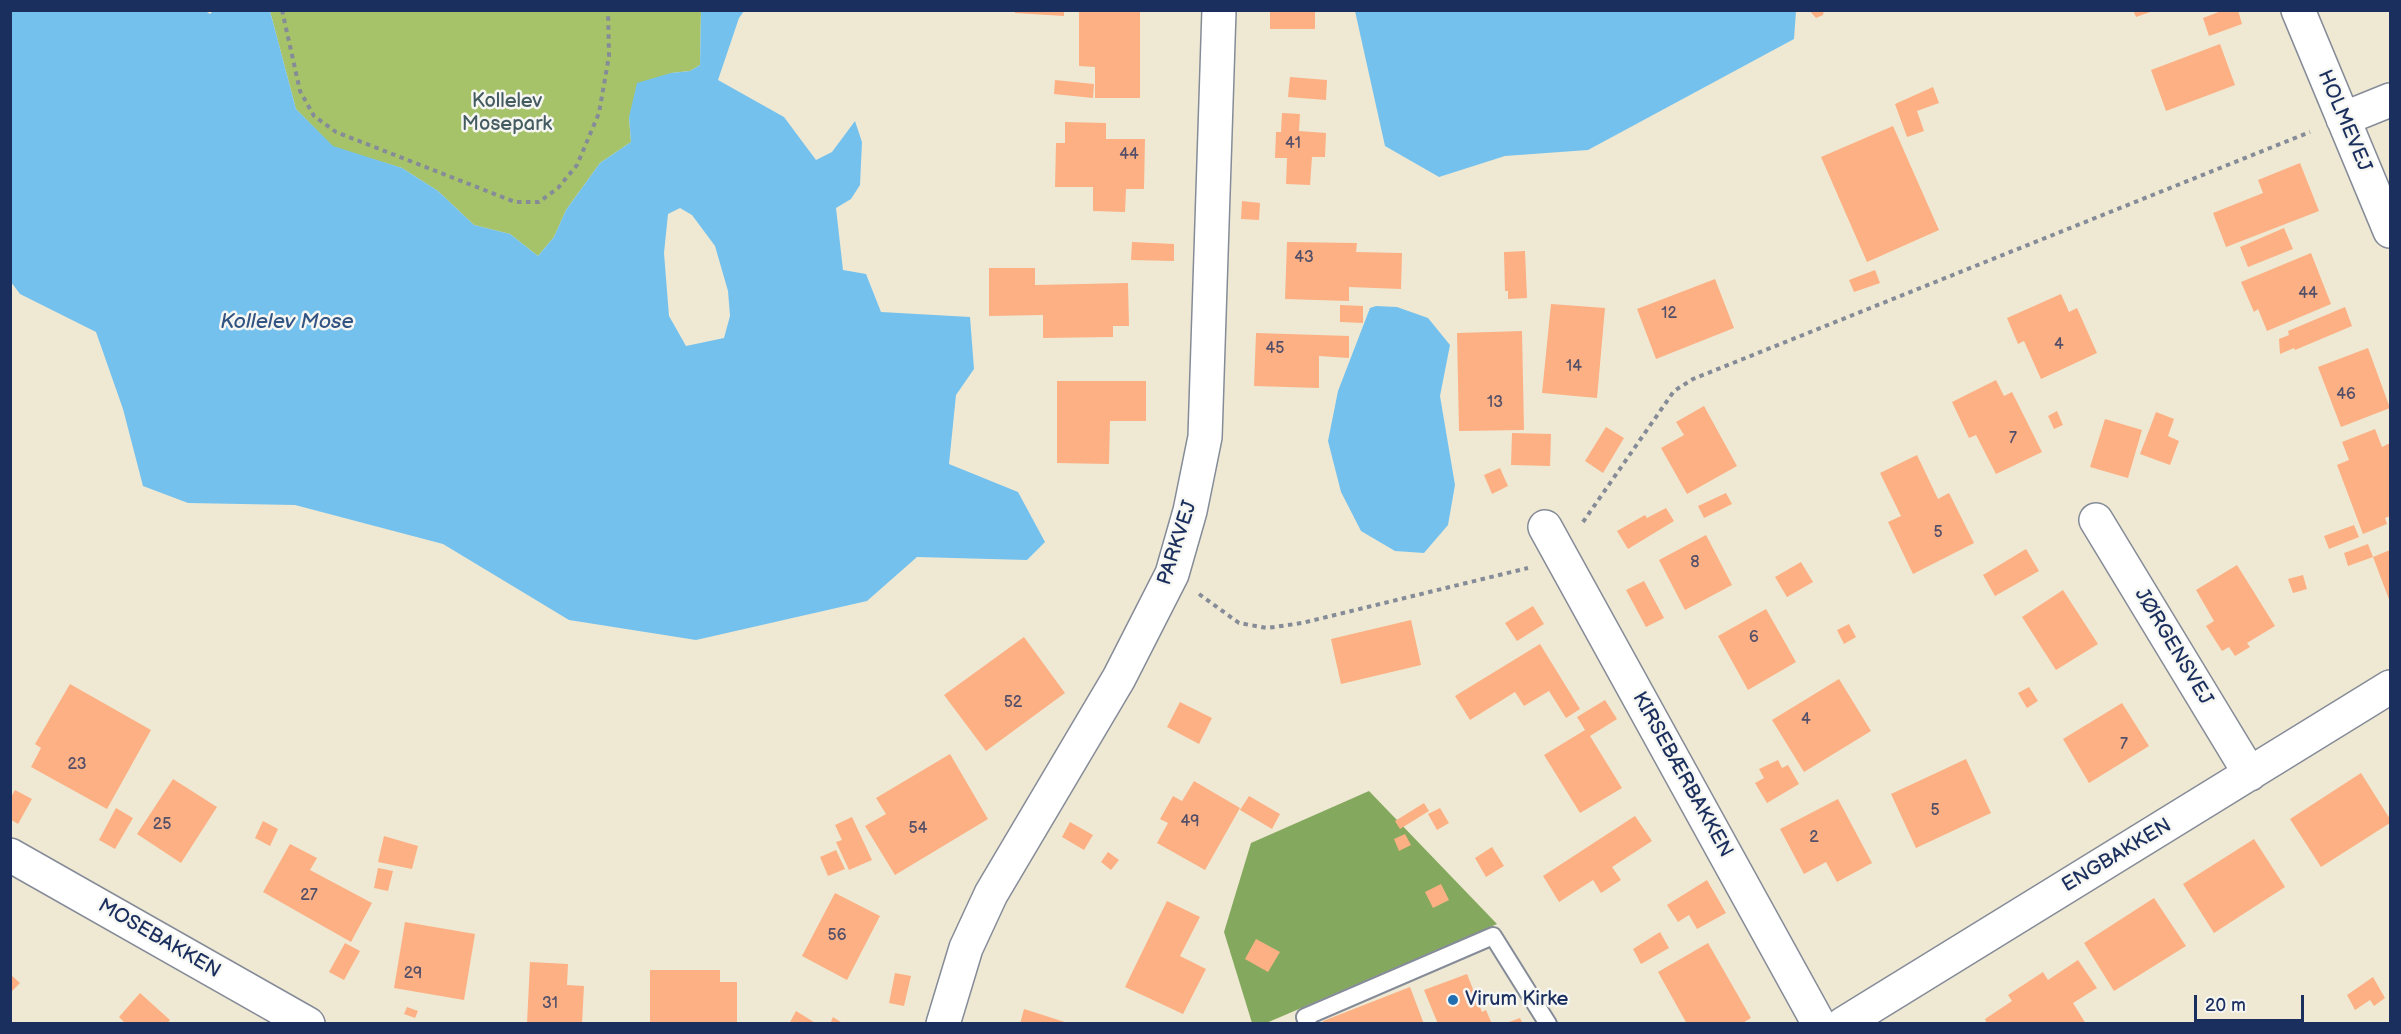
<!DOCTYPE html>
<html>
<head>
<meta charset="utf-8">
<style>
  body { margin:0 }
  #map { position:relative; width:2401px; height:1034px; overflow:hidden; background:#efe9d3; font-family:"Balsamiq Sans",sans-serif }
  canvas { display:block }
  .frame { position:absolute; inset:0; border:12px solid #1b2f5e; pointer-events:none }
  .scale { position:absolute; left:2194px; top:995px; width:110px; height:27px; box-sizing:border-box; border:3px solid #1b2f5e; border-top:0; padding-left:8px; font-size:18px; line-height:21px; white-space:nowrap; color:#1b2f5e; -webkit-text-stroke:4px #f6f6f2; paint-order:stroke }
</style>
</head>
<body>
<div id="map">
<canvas width="2401" height="1034"></canvas>
<div class="frame"></div>
<div class="scale">20 m</div>
</div>
<script>
const c = document.querySelector('canvas').getContext('2d');
c.lineJoin = 'round';
function fillPath(path, color) {
  c.fillStyle = color;
  c.fill(path, 'evenodd');
}
function toPath(rows) {
  const path = new Path2D();
  for (const r of rows) {
    path.moveTo(r[0], r[1]);
    for (let i = 2; i < r.length; i += 2) path.lineTo(r[i], r[i + 1]);
  }
  return path;
}
function trace(path, color, width, dash) {
  c.strokeStyle = color;
  c.lineWidth = width;
  c.lineCap = dash ? 'butt' : 'round';
  c.setLineDash(dash || []);
  c.stroke(path);
}
function label(font, color, halo, rows, align = 'center') {
  c.font = font + ' "Balsamiq Sans",sans-serif';
  c.lineWidth = 5;
  c.setLineDash([]);
  c.textBaseline = 'middle';
  c.strokeStyle = halo;
  c.fillStyle = color;
  for (const [text, x, y, turn = 0] of rows) {
    c.save();
    c.translate(x, y);
    c.rotate((+turn || 0) * Math.PI / 180);
    c.textAlign = isNaN(turn) ? turn : align;
    if (halo) c.strokeText(text, 0, 0);
    c.fillText(text, 0, 0);
    c.restore();
  }
}
fillPath(toPath([
  [270,11,701,11,700,65,690,71,671,73,629,117,631,142,600,163,566,210,554,237,538,256,510,234,474,225,438,191,402,168,333,147,296,109]
]), '#a6c36a');
fillPath(toPath([
  [1369,791,1497,924,1264,1024,1252,1023,1224,932,1251,843]
]), '#84a95e');
fillPath(toPath([
  [204,10,210,14,213,11,270,11,296,109,333,146,402,168,438,191,474,225,510,234,538,256,554,237,566,210,600,163,631,142,629,117,637,83,671,73,690,71,700,65,701,11,744,11,739,18,718,80,784,117,816,160,832,152,855,121,862,142,860,185,851,199,836,208,843,270,866,274,881,312,970,317,974,369,956,395,949,464,1018,492,1045,542,1027,560,917,557,867,601,696,640,569,620,443,544,295,505,188,503,143,486,123,409,96,332,20,294,11,282,11,11],
  [680,208,692,215,715,246,728,291,730,316,724,338,686,346,669,316,664,253,668,214],
  [1355,11,1355,10,1796,11,1794,39,1588,150,1505,156,1439,177,1385,146],
  [1376,306,1397,307,1428,318,1450,345,1440,396,1455,485,1448,525,1424,553,1395,551,1361,531,1341,492,1328,441,1338,391,1370,308]
]), '#75c1ee');
fillPath(toPath([
  [1015,10,1064,10,1064,16,1015,13],
  [1079,10,1140,10,1140,98,1095,98,1095,67,1079,66],
  [1270,10,1315,10,1315,29,1270,29],
  [1809,10,1824,10,1823,15,1816,18],
  [2133,10,2153,10,2153,11,2136,17],
  [2224,10,2238,10,2242,24,2209,36,2203,18],
  [2220,44,2235,85,2166,111,2151,70],
  [1290,77,1327,80,1326,100,1288,97],
  [1055,80,1094,84,1093,98,1054,94],
  [1933,87,1939,103,1917,111,1924,131,1907,137,1895,104],
  [1282,113,1300,114,1299,131,1326,133,1325,157,1312,157,1310,185,1286,184,1287,158,1275,158,1276,132,1281,132],
  [1065,122,1106,123,1106,139,1145,139,1144,189,1126,189,1125,212,1093,211,1093,187,1055,187,1056,143,1065,143],
  [1893,126,1939,230,1867,262,1821,157],
  [2300,163,2319,211,2226,247,2213,213,2263,193,2258,180],
  [1242,201,1260,203,1259,220,1241,219],
  [2284,228,2293,249,2248,267,2240,247],
  [1132,242,1174,244,1174,261,1131,260],
  [1287,242,1357,243,1356,252,1402,253,1401,289,1349,287,1349,301,1285,299],
  [1525,251,1527,298,1508,299,1508,291,1505,291,1504,252],
  [2311,253,2331,304,2267,331,2258,309,2254,312,2241,282],
  [989,268,1035,268,1035,285,1128,283,1129,326,1113,326,1113,337,1043,338,1043,315,989,316],
  [1875,270,1880,283,1854,292,1849,280],
  [1715,279,1734,328,1656,359,1637,309],
  [2061,294,2069,312,2077,308,2097,353,2041,379,2024,341,2018,344,2007,318],
  [1551,304,1605,308,1597,398,1542,393],
  [1340,305,1363,306,1363,323,1340,322],
  [2345,307,2352,326,2295,350,2294,348,2280,354,2279,339,2289,335,2288,331],
  [1522,331,1524,430,1459,431,1457,333],
  [1256,333,1349,336,1349,358,1319,356,1319,388,1254,386],
  [2368,348,2390,408,2341,427,2318,367],
  [1996,380,2004,396,2012,392,2042,452,1996,474,1976,435,1969,438,1952,402],
  [1057,381,1146,381,1146,421,1110,421,1109,464,1057,463],
  [1704,406,1737,466,1687,494,1661,448,1684,435,1676,422],
  [2057,411,2063,425,2054,429,2048,416],
  [2156,412,2174,419,2168,436,2179,441,2170,465,2140,454],
  [2105,419,2142,430,2128,478,2090,467],
  [1606,427,1624,438,1603,473,1585,461],
  [2375,429,2382,447,2390,443,2390,516,2385,518,2387,524,2363,534,2337,465,2349,460,2342,442],
  [1512,433,1551,434,1550,466,1511,465],
  [1917,455,1938,499,1949,493,1974,543,1913,574,1888,522,1901,516,1880,473],
  [1500,468,1508,486,1492,494,1484,475],
  [1726,493,1732,504,1704,518,1698,506],
  [1666,508,1674,521,1628,549,1617,531,1645,515,1647,518],
  [2354,525,2359,537,2329,549,2324,536],
  [1706,535,1732,585,1685,610,1659,560],
  [2368,544,2373,557,2348,566,2344,553],
  [2026,549,2039,571,1995,596,1983,575],
  [2390,550,2390,602,2373,557],
  [1801,562,1813,582,1787,597,1775,577],
  [2237,565,2275,626,2247,643,2250,647,2235,656,2229,647,2222,651,2206,626,2214,621,2196,590],
  [2303,575,2307,589,2293,593,2288,579],
  [1644,581,1664,618,1646,627,1626,590],
  [2063,590,2098,644,2056,670,2022,617],
  [1533,606,1544,624,1517,641,1505,623],
  [1766,609,1796,662,1748,690,1718,636],
  [1411,620,1421,665,1341,684,1331,639],
  [1849,624,1856,637,1844,644,1837,630],
  [1024,637,1065,693,986,751,944,695],
  [1540,644,1580,709,1566,718,1549,691,1524,706,1515,692,1470,720,1455,696],
  [1839,679,1871,731,1804,772,1772,720],
  [70,684,151,730,107,809,31,767,41,748,35,744],
  [2029,687,2038,701,2027,708,2018,693],
  [1605,700,1617,719,1590,736,1622,788,1580,813,1544,755,1585,730,1577,717],
  [1180,702,1212,718,1199,744,1167,727],
  [2122,703,2149,746,2089,783,2063,739],
  [950,754,988,819,895,875,865,826,886,814,876,798],
  [1966,759,1991,813,1916,848,1891,794],
  [1778,760,1782,768,1788,765,1799,784,1767,803,1755,783,1764,778,1759,769],
  [2361,773,2390,819,2390,823,2321,867,2290,819],
  [173,779,217,807,181,863,137,834],
  [1194,781,1240,808,1205,870,1157,843,1168,823,1160,819,1173,796,1182,801],
  [15,790,32,799,18,824,10,819,10,799],
  [1249,796,1280,814,1272,829,1240,810],
  [1838,799,1872,863,1837,882,1826,862,1804,874,1780,829],
  [1424,803,1429,811,1400,829,1395,821],
  [116,808,133,818,115,849,99,840],
  [1440,808,1449,823,1437,830,1428,814],
  [1635,816,1652,841,1612,867,1621,880,1601,893,1593,880,1559,902,1543,876],
  [852,817,872,860,849,870,836,842,842,840,835,825],
  [263,821,278,829,270,846,255,838],
  [1070,822,1093,835,1084,850,1062,837],
  [1405,834,1411,845,1399,851,1394,839],
  [384,836,418,846,412,869,378,862],
  [2254,839,2285,887,2214,933,2183,884],
  [290,844,317,858,310,870,372,903,351,942,263,892],
  [1492,847,1504,866,1486,877,1475,858],
  [836,850,845,869,828,876,820,857],
  [1108,852,1119,860,1111,870,1101,862],
  [378,868,393,871,388,891,374,888],
  [1707,880,1726,913,1697,929,1689,915,1678,922,1667,905],
  [1441,884,1449,900,1433,908,1425,892],
  [835,893,880,916,847,980,802,956],
  [2154,898,2186,946,2114,991,2084,943],
  [1167,901,1200,917,1180,956,1206,969,1183,1014,1125,987],
  [405,922,475,934,464,1000,394,988],
  [1660,932,1669,948,1641,964,1633,949],
  [1256,939,1280,952,1268,972,1245,959],
  [345,943,360,951,344,980,329,972],
  [1708,943,1751,1018,1741,1024,1687,1024,1658,972],
  [2078,960,2097,988,2073,1003,2086,1024,1987,1024,1985,1019,2012,1001,2008,995,2043,972,2048,980],
  [530,962,568,964,567,985,584,986,582,1024,527,1024],
  [650,970,720,970,720,982,737,982,737,1024,650,1024],
  [895,973,911,976,904,1006,889,1003],
  [10,974,20,983,10,993],
  [1467,974,1482,1012,1486,1010,1492,1024,1438,1024,1424,990],
  [2373,977,2385,998,2374,1006,2370,1000,2355,1010,2347,995],
  [1410,987,1424,1024,1324,1024,1323,1021],
  [140,993,170,1020,167,1024,126,1024,119,1017],
  [407,1007,418,1011,415,1018,404,1014],
  [1024,1009,1068,1023,1068,1024,1020,1024],
  [796,1011,817,1024,789,1024],
  [833,1017,844,1024,830,1024],
  [1520,1018,1523,1024,1506,1024,1506,1023]
]), '#fcb084');
const service = toPath([
  [1308,1024,1305,1017,1493,936,1548,1024]
]);
const minor = toPath([
  [2298,10,2390,231],
  [2343,119,2390,100],
  [2096,520,2250,774],
  [1545,527,1819,1024],
  [10,855,308,1024],
  [943,1024,966,948,991,894,1119,678,1172,574,1190,511,1205,437,1219,10],
  [1843,1024,2390,687]
]);
trace(service, '#858c98', 20);
trace(minor, '#858c98', 36);
trace(toPath([
  [282,10,300,91,314,116,336,132,515,202,539,202,558,188,577,165,599,113,609,56,608,10],
  [1583,522,1674,391,1693,379,2310,132],
  [1199,594,1239,623,1267,628,1302,623,1528,568]
]), '#858c98', 4, [4.5, 4.5]);
trace(service, '#fff', 16);
trace(minor, '#fff', 33);
for (const [x, y, r, color] of [
  [1453,1000,6,"#1f6fb2"]
]) {
  const dot = new Path2D();
  dot.arc(x, y, r, 0, 2 * Math.PI);
  c.fillStyle = color;
  c.fill(dot);
  trace(dot, '#f6f6f2', 2);
}
label('16px', '#534f68', null, [
  ["41",1293,144],
  ["44",1129,155],
  ["43",1304,258],
  ["44",2308,294],
  ["12",1669,314],
  ["4",2059,345],
  ["45",1275,349],
  ["14",1574,367],
  ["46",2346,395],
  ["13",1495,403],
  ["7",2013,439],
  ["5",1938,533],
  ["8",1695,563],
  ["6",1754,638],
  ["52",1013,703],
  ["4",1806,720],
  ["7",2124,745],
  ["23",77,765],
  ["5",1935,811],
  ["49",1190,822],
  ["25",162,825],
  ["54",918,829],
  ["2",1814,838],
  ["27",309,896],
  ["56",837,936],
  ["29",413,974],
  ["31",550,1004]
]);
label('20px', '#455b62', '#f6f6f2', [
  ["Kollelev",507,102],
  ["Mosepark",507,125]
]);
label('20px', '#1b2f5e', '#f6f6f2', [
  ["HOLMEVEJ",2344,121,67],
  ["PARKVEJ",1178,543,-72],
  ["JØRGENSVEJ",2173,647,59],
  ["KIRSEBÆRBAKKEN",1682,775,61],
  ["ENGBAKKEN",2117,856,-31],
  ["MOSEBAKKEN",159,939,30]
]);
label('20px', '#1b2f5e', '#f6f6f2', [
  ["Virum Kirke",1465,1000]
], 'left');
label('italic 21px', '#325482', '#f6f6f2', [
  ["Kollelev Mose",287,323]
]);
</script>
</body>
</html>
